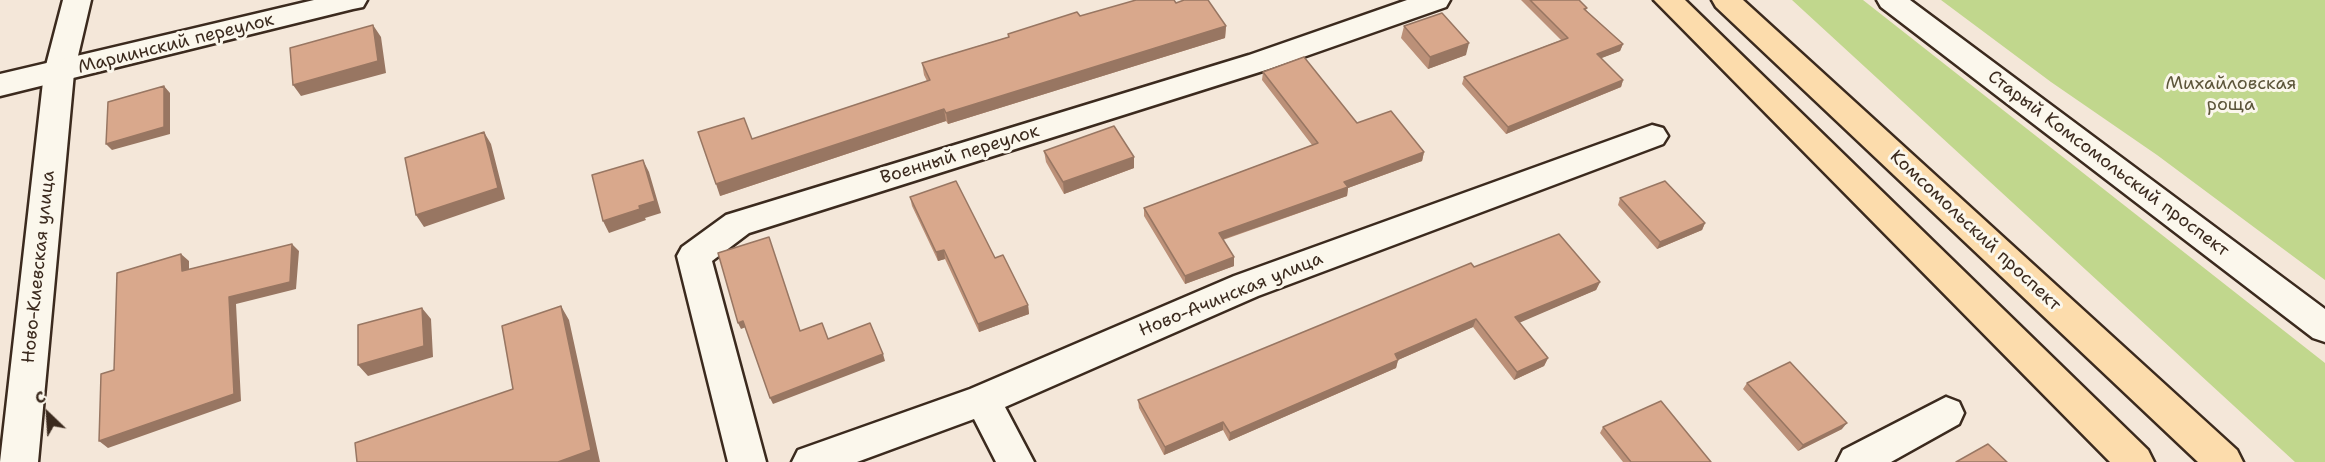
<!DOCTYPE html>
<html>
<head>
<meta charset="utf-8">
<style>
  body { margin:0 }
  #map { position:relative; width:2325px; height:462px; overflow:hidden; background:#f4e7d9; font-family:"Shantell Sans",sans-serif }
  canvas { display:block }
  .north { position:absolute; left:18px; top:384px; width:60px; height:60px; -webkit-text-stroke:4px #fbf7ec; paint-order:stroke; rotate:335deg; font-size:16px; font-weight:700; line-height:24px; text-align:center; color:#3b2a1e }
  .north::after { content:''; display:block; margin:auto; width:21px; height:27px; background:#3b2a1e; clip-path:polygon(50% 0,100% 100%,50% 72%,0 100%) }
</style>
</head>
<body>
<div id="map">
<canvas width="2325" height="462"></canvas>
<div class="north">С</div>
</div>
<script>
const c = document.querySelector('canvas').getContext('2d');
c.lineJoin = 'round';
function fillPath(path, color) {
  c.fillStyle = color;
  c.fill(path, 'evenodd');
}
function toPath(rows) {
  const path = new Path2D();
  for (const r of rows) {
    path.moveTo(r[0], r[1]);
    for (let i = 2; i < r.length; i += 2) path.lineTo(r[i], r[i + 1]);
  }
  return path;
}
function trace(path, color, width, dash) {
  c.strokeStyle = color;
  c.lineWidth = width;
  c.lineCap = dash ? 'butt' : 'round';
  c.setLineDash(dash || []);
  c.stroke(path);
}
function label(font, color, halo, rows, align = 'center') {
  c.font = font + ' "Shantell Sans",sans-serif';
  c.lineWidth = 6;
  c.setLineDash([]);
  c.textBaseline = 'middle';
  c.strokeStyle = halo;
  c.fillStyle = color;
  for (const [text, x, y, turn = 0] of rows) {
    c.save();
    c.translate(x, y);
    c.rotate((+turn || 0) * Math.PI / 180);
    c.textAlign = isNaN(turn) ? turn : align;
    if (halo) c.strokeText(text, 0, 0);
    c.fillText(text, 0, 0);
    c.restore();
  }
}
fillPath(toPath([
  [1792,0,1863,0,2325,363,2325,462,2295,462],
  [1941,0,2325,0,2325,280,2157,155,2051,82]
]), '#c1d78d');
const street = toPath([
  [63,0,91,0,74,73,38,462,0,462,44,73,63,0],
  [1407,0,1450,0,1446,7,1269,69,749,233,712,261,766,462,728,462,677,256,682,247,726,215,1249,55,1407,0],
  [1877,0,1910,0,2325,309,2325,342,2313,338,1881,7,1877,0],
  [1652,125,1663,128,1668,136,1663,144,1258,296,1005,407,1034,462,996,462,974,419,857,462,792,462,798,450,970,389,1234,276,1652,125],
  [1946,397,1959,402,1964,413,1959,424,1891,462,1837,462,1843,450,1946,397]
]);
const secondary = toPath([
  [314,0,367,0,363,7,353,9,0,96,0,74,314,0]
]);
const primary = toPath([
  [1654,0,1685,0,2148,450,2154,462,2110,462,1654,0],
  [1712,0,1743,0,2237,450,2243,462,2198,462,1716,7,1712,0]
]);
trace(street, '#3b2a1e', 5);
trace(secondary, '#3b2a1e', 5);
trace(primary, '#3b2a1e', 5);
fillPath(street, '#fbf7ec');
fillPath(secondary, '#fbf7ec');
fillPath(primary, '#fcdcac');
fillPath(toPath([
  [1521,0,1579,0,1587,8,1586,10,1623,44,1620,51,1601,58,1623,80,1621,87,1506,134,1462,84,1464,77,1561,40],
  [1176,3,1226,26,1225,38,948,124,946,121,720,196,752,139,927,81,924,75,922,63,1008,37,1008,34,1080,16],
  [1404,26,1466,55,1428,69,1401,38],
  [1263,72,1357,123,1424,152,1422,161,1348,188,1347,196,1223,240,1234,266,1185,284,1144,216,1144,208,1312,145,1262,80],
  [1044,151,1134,168,1064,194,1046,162],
  [910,197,995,258,1028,305,1029,314,979,332,945,259,938,261,912,206],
  [1620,198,1705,223,1702,230,1657,249,1618,205],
  [1600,282,1596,290,1519,322,1548,358,1544,366,1514,380,1473,327,1398,360,1396,368,1229,441,1223,430,1164,455,1139,408,1138,400],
  [1747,383,1842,429,1798,451,1743,389],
  [1603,427,1711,462,1623,462,1600,433]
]), '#bb9078');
fillPath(toPath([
  [373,25,381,37,386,73,301,96,293,85],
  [1226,26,1225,38,948,124,946,113],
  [1469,43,1466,55,1428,69,1430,57],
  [1623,44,1620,51,1594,61,1597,54],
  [1623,80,1621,87,1506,134,1508,127],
  [164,86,170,93,170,134,112,150,106,144],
  [944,109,946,121,720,196,716,184],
  [484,132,491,144,505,199,424,227,416,215],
  [1424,152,1422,161,1348,188,1347,196,1218,241,1219,233,1344,182],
  [1134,157,1134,168,1064,194,1063,182],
  [643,160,649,172,661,213,645,218,646,220,609,233,603,221],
  [1705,223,1702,230,1657,249,1660,242],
  [292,244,299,251,296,289,236,304,241,401,108,448,99,441,229,297],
  [944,250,945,259,938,261,936,252],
  [181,254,189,261,189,278,182,271],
  [1234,257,1234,266,1185,284,1185,276],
  [1600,282,1596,290,1512,326,1515,317],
  [1028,305,1029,314,979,332,978,324],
  [561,306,569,320,600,462,558,462],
  [422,308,431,319,433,357,368,376,358,365],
  [1476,319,1473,327,1398,360,1396,368,1229,441,1230,433,1395,354],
  [743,321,746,327,741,329,738,323],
  [883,354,885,361,773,404,770,398],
  [1548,358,1544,366,1514,380,1517,372],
  [1223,422,1223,430,1164,455,1165,447],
  [1847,423,1842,429,1798,451,1803,445]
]), '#987662');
const building = toPath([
  [1136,0,1174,0,1176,3,1184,0,1208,0,1226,26,946,113,944,109,716,184,698,132,744,118,752,139,930,80,922,63,1009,37,1008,34,1077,12,1080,16,1136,0],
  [1530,0,1579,0,1587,8,1584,9,1623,44,1597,54,1623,80,1508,127,1464,77,1568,38,1530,0],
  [1442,13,1469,43,1430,57,1404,26,1442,13],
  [373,25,378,61,293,85,290,48,373,25],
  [1304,57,1357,123,1391,111,1424,152,1344,182,1348,187,1219,233,1234,257,1185,276,1144,208,1318,143,1263,72,1304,57],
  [164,86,164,127,106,144,108,102,164,86],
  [1114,126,1134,157,1063,182,1044,151,1114,126],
  [484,132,498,188,416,215,405,158,484,132],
  [643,160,655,201,639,206,640,209,603,221,592,175,643,160],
  [956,181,995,258,1003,255,1028,305,978,324,944,250,936,252,910,197,956,181],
  [1665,181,1705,223,1660,242,1620,198,1665,181],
  [1559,234,1600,282,1515,317,1548,358,1517,372,1476,319,1395,354,1398,360,1230,433,1223,422,1165,447,1138,400,1471,263,1474,267,1559,234],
  [769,237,800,331,822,323,828,339,870,323,883,354,770,398,743,321,738,323,718,253,769,237],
  [292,244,290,282,229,297,234,394,99,441,101,374,114,370,117,273,181,254,182,271,292,244],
  [561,306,591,450,558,462,357,462,355,443,513,389,502,326,561,306],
  [422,308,424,346,358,365,358,325,422,308],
  [1790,362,1847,423,1803,445,1747,383,1790,362],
  [1661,401,1711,462,1631,462,1603,427,1661,401],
  [1988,444,2007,462,1956,462,1988,444]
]);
fillPath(building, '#d9a88c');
trace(building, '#987662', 1.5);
label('18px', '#3b2a1e', '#fbf7ec', [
  ["Мариинский переулок",176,44,-14],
  ["Военный переулок",960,155,-17],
  ["Старый Комсомольский проспект",2108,164,37],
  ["Комсомольский проспект",1975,231,43],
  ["Ново-Киевская улица",39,267,-84],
  ["Ново-Ачинская улица",1231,295,-22]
]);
label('18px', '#5c553a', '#fbf7ec', [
  ["Михайловская",2231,84],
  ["роща",2231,105]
]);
</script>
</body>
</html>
